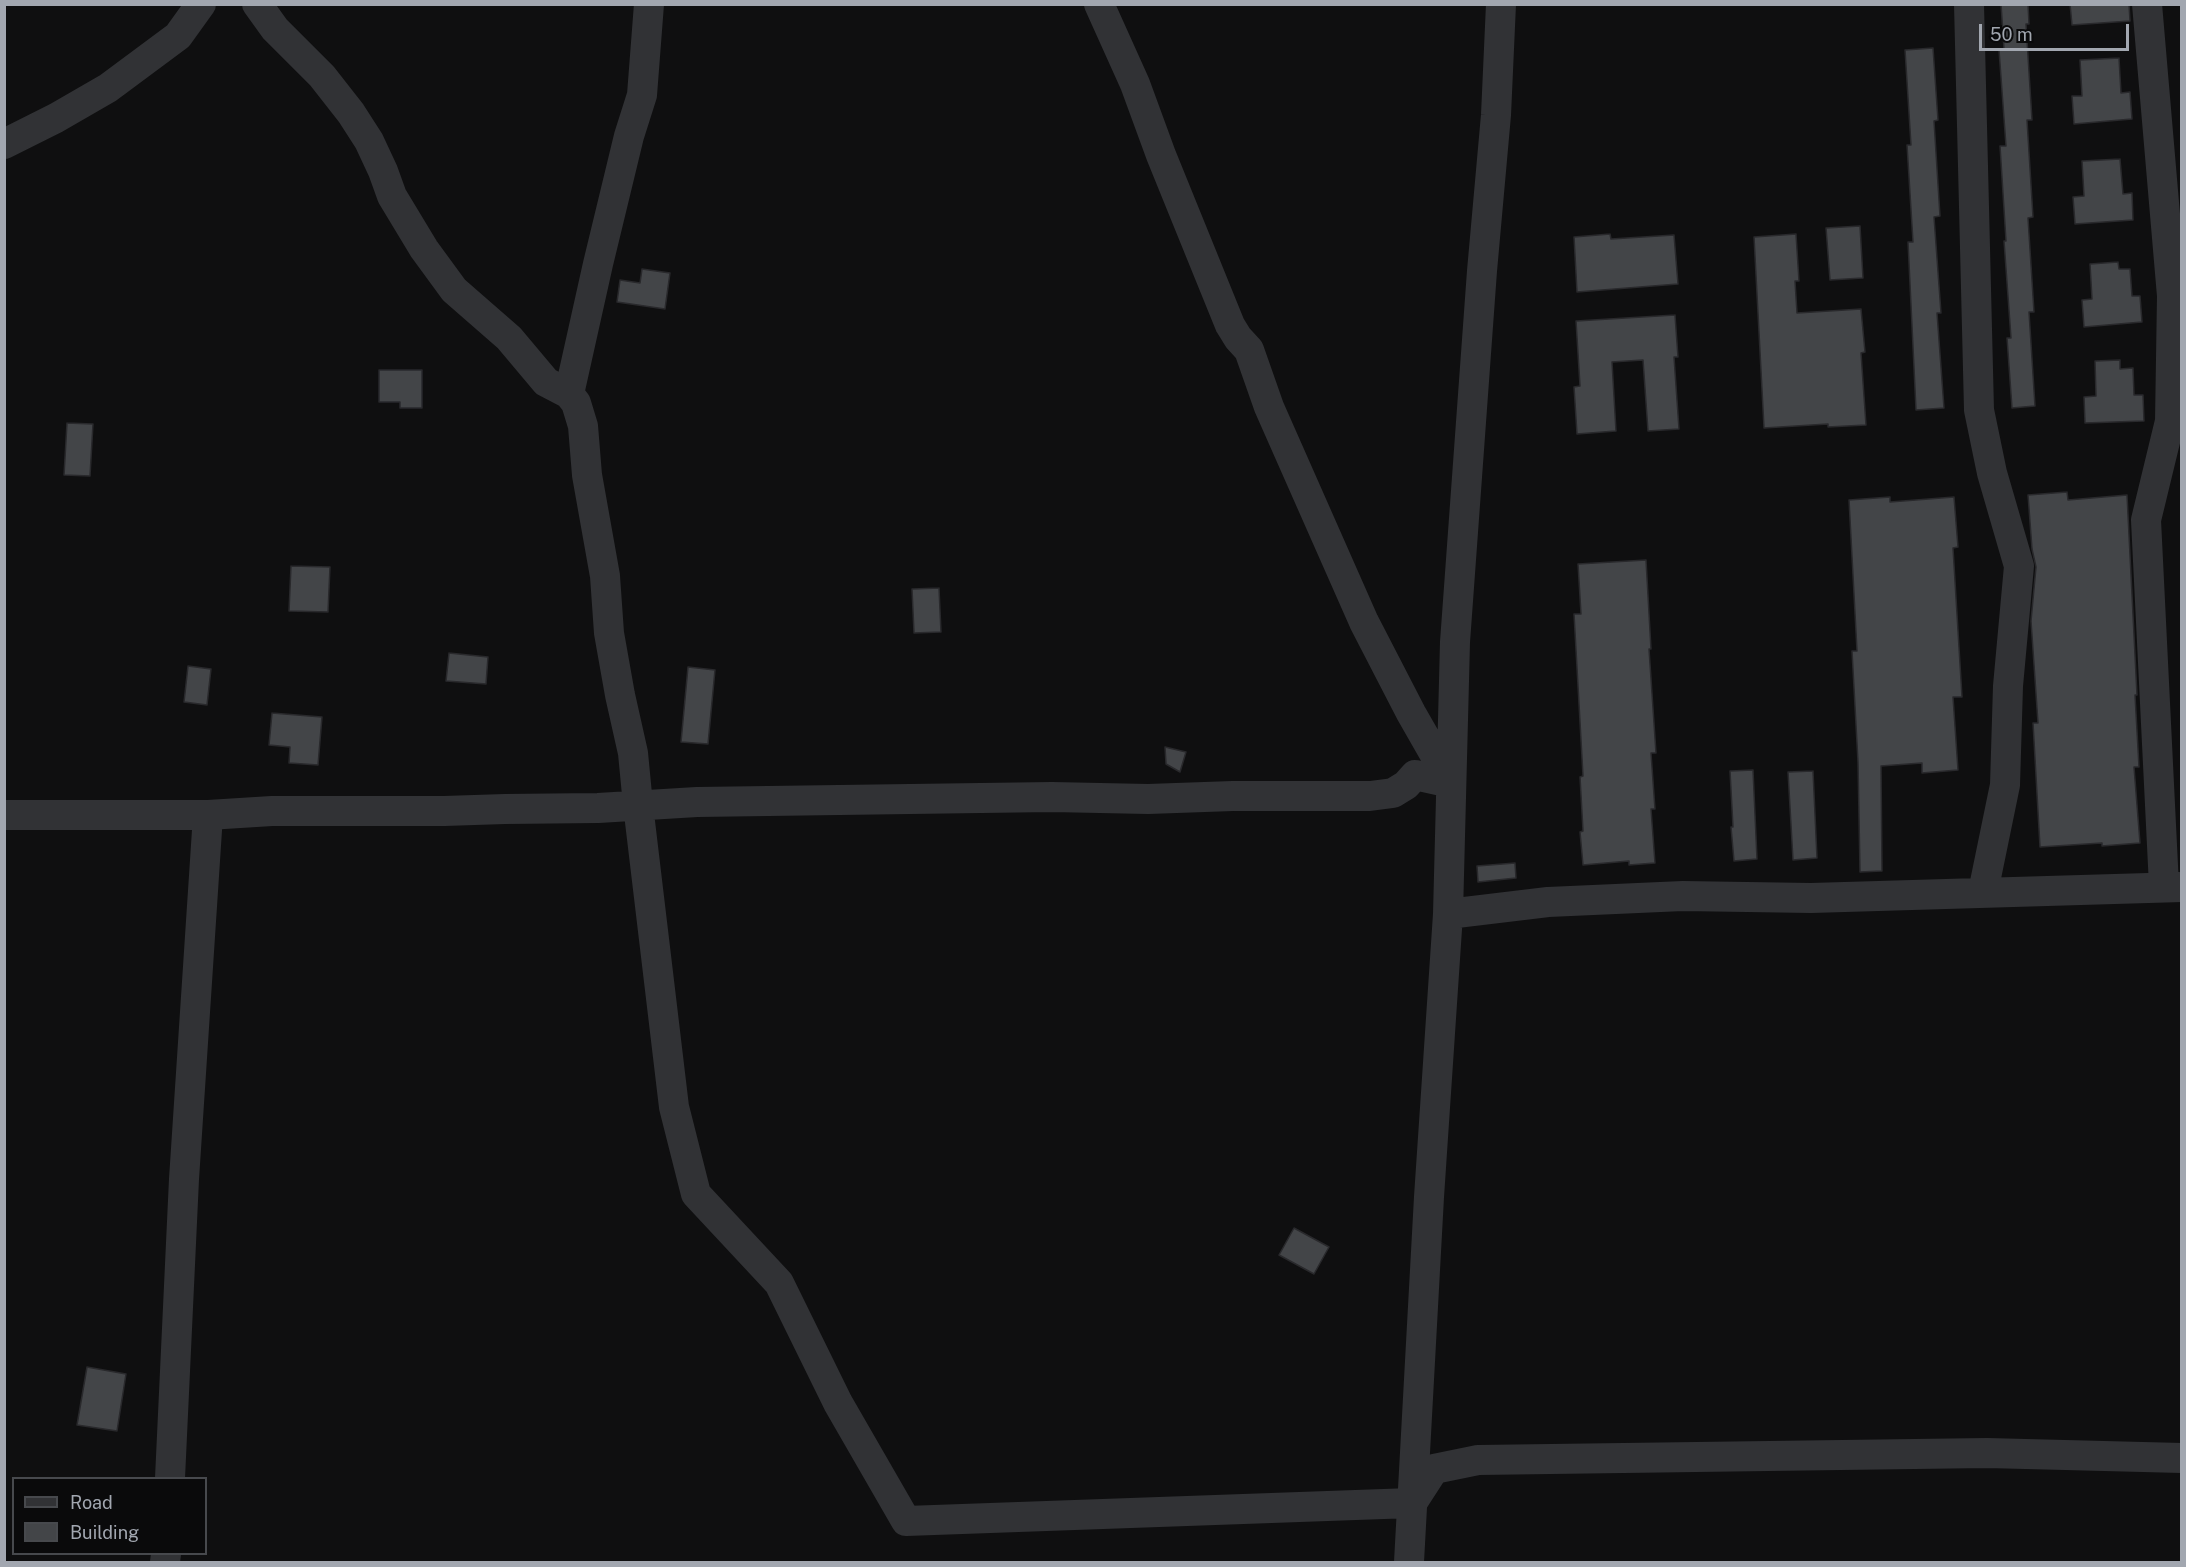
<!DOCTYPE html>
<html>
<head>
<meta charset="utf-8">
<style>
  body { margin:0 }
  #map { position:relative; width:2186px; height:1567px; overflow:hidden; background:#0f0f10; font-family:"Public Sans",sans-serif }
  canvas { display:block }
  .frame { position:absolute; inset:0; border:6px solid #a2a7b0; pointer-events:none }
  .legend { position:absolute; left:12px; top:1477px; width:195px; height:78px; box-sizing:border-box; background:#0a0a0b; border:2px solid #47494d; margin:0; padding:8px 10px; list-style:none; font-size:18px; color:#a2a7b0 }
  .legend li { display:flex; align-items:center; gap:12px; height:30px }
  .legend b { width:30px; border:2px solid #47494d }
  .scale { position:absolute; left:1979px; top:24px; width:150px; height:27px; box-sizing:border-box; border:3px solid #a2a7b0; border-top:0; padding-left:8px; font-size:18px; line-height:21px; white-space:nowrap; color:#a2a7b0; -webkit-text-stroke:4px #0a0a0b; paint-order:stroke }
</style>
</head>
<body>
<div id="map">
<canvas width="2186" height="1567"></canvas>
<div class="frame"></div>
<ul class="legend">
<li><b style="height:8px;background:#313235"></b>Road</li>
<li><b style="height:16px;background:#434548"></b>Building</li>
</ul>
<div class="scale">50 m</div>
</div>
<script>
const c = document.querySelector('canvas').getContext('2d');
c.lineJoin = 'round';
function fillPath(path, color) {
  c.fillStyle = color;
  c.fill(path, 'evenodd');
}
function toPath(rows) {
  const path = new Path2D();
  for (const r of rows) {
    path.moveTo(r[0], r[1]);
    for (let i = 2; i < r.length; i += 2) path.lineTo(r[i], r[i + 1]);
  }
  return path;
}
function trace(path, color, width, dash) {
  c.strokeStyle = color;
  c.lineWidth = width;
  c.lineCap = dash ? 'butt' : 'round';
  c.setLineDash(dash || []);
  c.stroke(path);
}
const building = toPath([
  [2001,4,2028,4,2029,24,2026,24,2032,120,2027,120,2033,217,2028,218,2034,312,2029,312,2035,406,2012,408,2007,338,2011,338,2004,241,2006,241,2000,146,2006,146,1999,50,2004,49,2001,4],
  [2070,4,2129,4,2130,21,2072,25,2070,4],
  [1933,48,1938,120,1934,121,1940,216,1934,217,1941,313,1937,313,1944,408,1916,410,1908,242,1913,242,1907,145,1911,145,1905,50,1933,48],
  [2119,58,2121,93,2130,92,2132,119,2074,124,2072,96,2082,96,2080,60,2119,58],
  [2120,159,2123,194,2132,193,2133,220,2075,224,2073,197,2084,196,2082,161,2120,159],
  [1860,226,1863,278,1830,280,1826,228,1860,226],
  [1610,234,1611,239,1674,235,1678,284,1577,292,1574,237,1610,234],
  [1796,234,1799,281,1795,281,1797,313,1861,309,1865,352,1861,353,1866,425,1828,427,1828,424,1764,428,1754,237,1796,234],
  [2118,262,2119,269,2130,269,2132,296,2140,296,2142,322,2084,327,2082,300,2092,299,2090,264,2118,262],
  [642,269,670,273,665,309,617,302,620,280,640,283,642,269],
  [1675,315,1678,357,1674,357,1679,429,1648,431,1643,360,1612,362,1616,431,1577,434,1574,387,1580,386,1576,321,1675,315],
  [2120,360,2120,369,2133,368,2134,395,2143,395,2144,421,2085,423,2084,397,2096,396,2095,361,2120,360],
  [379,370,422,370,422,408,400,408,400,402,379,402,379,370],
  [67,423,93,424,90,476,64,475,67,423],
  [2067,492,2068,500,2127,495,2137,695,2135,695,2139,767,2134,767,2140,843,2102,846,2102,843,2040,847,2033,723,2038,723,2031,621,2036,567,2032,549,2028,495,2067,492],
  [1890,497,1890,502,1954,497,1958,547,1953,548,1962,697,1953,697,1958,770,1922,773,1922,763,1881,766,1882,871,1860,872,1858,762,1852,651,1857,651,1849,500,1890,497],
  [1646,560,1651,649,1649,649,1656,753,1651,753,1655,809,1651,809,1655,863,1629,865,1629,861,1583,865,1580,832,1583,831,1580,777,1583,776,1574,614,1581,614,1578,564,1646,560],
  [291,566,330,567,328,612,289,611,291,566],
  [939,588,941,632,914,633,912,589,939,588],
  [449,653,488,657,486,684,446,681,449,653],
  [188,666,211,669,207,705,184,702,188,666],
  [688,667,715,670,708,744,681,742,688,667],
  [272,713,322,717,318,765,289,763,290,747,269,745,272,713],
  [1165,747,1186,752,1180,772,1166,764,1165,747],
  [1753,770,1757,859,1734,861,1731,827,1733,827,1730,771,1753,770],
  [1813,771,1817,858,1793,860,1788,772,1813,771],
  [1515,863,1516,878,1478,882,1477,866,1515,863],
  [1294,1228,1329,1247,1314,1274,1279,1255,1294,1228],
  [87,1367,126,1374,117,1431,77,1425,87,1367]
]);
fillPath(building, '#434548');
trace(building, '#29292c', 1.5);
trace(toPath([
  [257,4,275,29,322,76,351,113,369,141,383,171,392,196,424,249,454,290,509,338,546,382,569,394,576,403,583,426,587,475,605,576,609,633,620,695,633,753,638,805,674,1107,696,1194,779,1283,838,1403,906,1521,1412,1503,1434,1469,1478,1460,1987,1453,2182,1458],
  [1099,4,1135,84,1161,155,1230,325,1238,338,1249,350,1269,407,1364,622,1411,713,1451,783],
  [1969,4,1979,410,1992,473,2019,566,2008,686,2005,785,1983,892],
  [2147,4,2172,296,2170,421,2146,520,2164,886],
  [4,144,56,118,108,88,178,36,201,4],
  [569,394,598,264,629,136,642,95,649,4],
  [4,815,208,815,272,811,444,811,505,809,598,808,697,802,1052,797,1148,799,1233,796,1370,796,1393,793,1406,785,1415,775,1451,783],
  [1448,914,1548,902,1683,896,1811,898,2182,887],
  [170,1478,184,1179,208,815],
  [165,1562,166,1554],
  [1409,1562,1429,1197,1448,914,1455,642,1482,271,1496,115,1501,4]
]), '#313235', 30);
</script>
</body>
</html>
